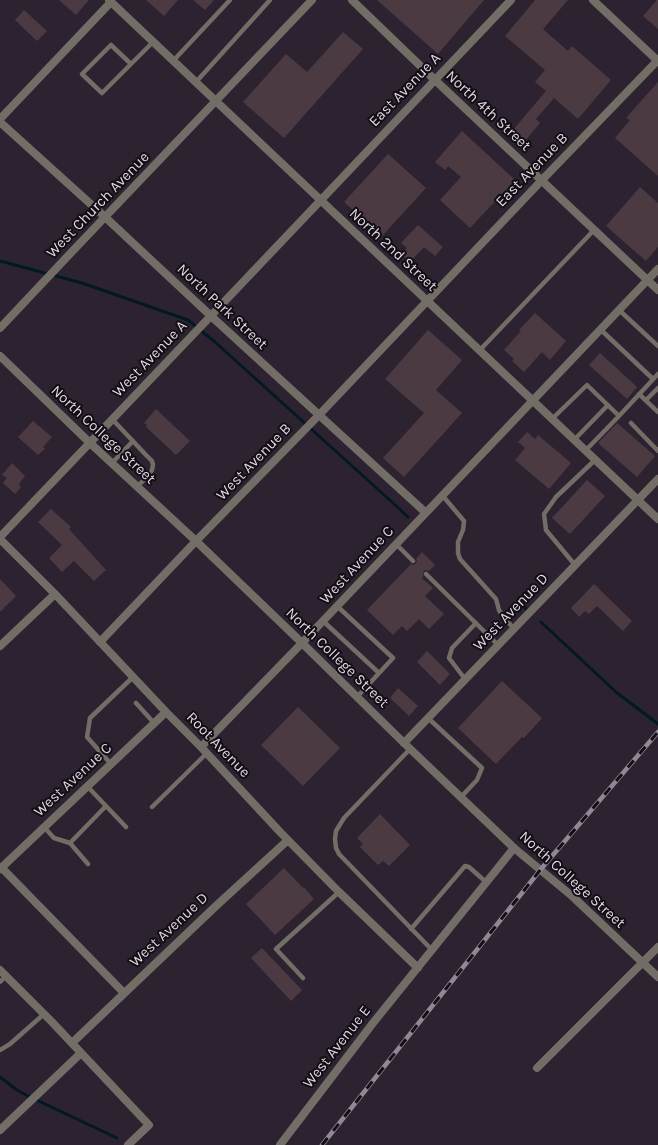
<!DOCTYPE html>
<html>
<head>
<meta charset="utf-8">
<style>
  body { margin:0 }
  canvas { display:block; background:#2c2230 }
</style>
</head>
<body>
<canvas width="658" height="1145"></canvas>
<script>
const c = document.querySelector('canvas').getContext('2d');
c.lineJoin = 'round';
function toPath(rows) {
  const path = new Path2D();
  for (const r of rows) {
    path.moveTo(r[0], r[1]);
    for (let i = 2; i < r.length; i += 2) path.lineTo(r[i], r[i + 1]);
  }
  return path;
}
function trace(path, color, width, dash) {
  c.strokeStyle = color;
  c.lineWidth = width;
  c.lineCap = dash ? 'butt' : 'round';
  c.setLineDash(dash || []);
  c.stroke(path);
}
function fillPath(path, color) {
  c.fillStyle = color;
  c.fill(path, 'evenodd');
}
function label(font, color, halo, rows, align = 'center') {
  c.font = font + ' Karla,sans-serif';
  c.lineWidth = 4;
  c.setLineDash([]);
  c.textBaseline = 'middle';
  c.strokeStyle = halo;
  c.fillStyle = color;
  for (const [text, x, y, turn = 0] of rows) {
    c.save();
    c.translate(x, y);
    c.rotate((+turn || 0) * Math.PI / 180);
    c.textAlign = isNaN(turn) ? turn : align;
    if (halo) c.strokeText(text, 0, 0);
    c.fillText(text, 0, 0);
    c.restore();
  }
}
trace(toPath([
  [0,261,82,283,188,320,215,342,393,503,408,517],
  [522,604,526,609],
  [541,622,616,692,658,724],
  [0,1077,17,1090,26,1095,117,1138]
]), '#001a22', 3);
fillPath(toPath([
  [59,0,89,0,76,15],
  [146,0,178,0,164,16],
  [193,0,214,0,205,10],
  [377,0,484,0,438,54],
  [535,0,568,0,543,29,568,51,572,46,611,80,578,119,554,98,536,119,540,123,525,141,513,130,546,91,535,82,545,70,505,36],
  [657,0,658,0,658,29,643,16],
  [24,10,47,31,37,41,15,20],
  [343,32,363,49,284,138,243,102,286,54,307,72],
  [658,82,658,176,615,138,630,120,626,118],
  [462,131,515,180,470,228,440,200,461,177,448,166,445,170,435,162],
  [388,154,426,188,382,236,344,202],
  [640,187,658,203,658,247,646,261,606,226],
  [418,225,443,247,435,256,424,247,410,262,401,254,407,248,401,243],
  [535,313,566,341,550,360,542,352,524,372,512,361,514,359,504,350,521,331,519,330],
  [428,330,462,360,436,390,462,413,404,477,383,458,424,413,385,379],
  [600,353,637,387,627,399,589,365],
  [156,409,190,441,176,455,146,427,147,425,144,423],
  [33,421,52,437,43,447,45,449,38,455,18,437],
  [617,423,655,456,637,477,598,443],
  [527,432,535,439,538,435,571,463,549,489,515,460,525,448,518,442],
  [12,463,25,476,19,484,21,487,15,494,3,483,7,478,2,475],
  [587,480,605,496,570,534,552,518],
  [51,509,71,527,69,529,106,570,94,581,74,561,62,572,49,558,62,545,38,522],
  [422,552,435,565,429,571,425,570,423,573,423,577,422,578,433,588,425,596,444,614,429,629,419,619,407,631,402,626,393,635,367,610,411,564,414,565,416,563,417,560,416,559],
  [0,579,16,596,0,612],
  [594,584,632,621,623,631,597,606,589,614,585,611,579,617,571,608],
  [427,651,450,674,440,685,417,662],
  [502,681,542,718,524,738,522,737,496,764,458,728],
  [398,688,418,706,409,716,390,698],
  [298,707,340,748,303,786,261,745],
  [380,814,410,845,389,866,383,861,378,865,360,847,363,844,357,838],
  [284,868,303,888,304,887,314,899,275,935,246,904],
  [262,948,302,990,291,1001,251,958]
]), '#4c3a42');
trace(toPath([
  [173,61,230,0],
  [131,64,111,45,82,74,102,93,153,42],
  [196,82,270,0],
  [619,310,658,346],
  [600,329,653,379],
  [479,351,594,230],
  [639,394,658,412],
  [646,400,658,388],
  [112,419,146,455,152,461,153,465,152,470,148,477,137,486],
  [552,419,587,385,619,416,658,374],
  [631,423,658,451],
  [574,440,608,405],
  [585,451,619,416],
  [112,463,133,441],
  [442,495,464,521,463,530,458,542,458,553,460,559,496,599,499,610,502,615,514,629],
  [396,544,413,561],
  [575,565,546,530,544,514,556,497,595,460],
  [426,574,498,645],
  [337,606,393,658,357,697],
  [323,621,379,673],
  [465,679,449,658,452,648,476,623],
  [136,703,154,723],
  [428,718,482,768,477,780,461,797],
  [410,749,344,818,336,831,335,839,336,848,339,854,432,950],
  [111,764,87,737,90,718,133,677],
  [87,786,126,827],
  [152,807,207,753],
  [44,827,54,838,70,843,88,864],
  [70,843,106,806],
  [411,929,465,866,469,867,486,882],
  [303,978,276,949,339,892],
  [0,982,6,976],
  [0,1050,10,1044,44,1014]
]), '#726d65', 4.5);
trace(toPath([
  [352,0,435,80,658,290],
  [0,119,111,2],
  [0,122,105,217,211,316,425,512],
  [0,328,66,258,105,217,312,0],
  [0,537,206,321,511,0],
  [0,539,55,594,166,712,201,747,281,833,339,892,418,968],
  [0,646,55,594],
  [404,743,658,479],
  [201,747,302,643,658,269],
  [1,867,124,993],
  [0,869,166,712],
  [0,970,52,1022,149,1125,128,1145],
  [72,1043,217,905,288,840],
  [537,1068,658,947],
  [0,1130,81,1053],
  [280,1145,373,1023,514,848]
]), '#726d65', 8);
trace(toPath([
  [109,0,658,519],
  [593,0,658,61],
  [0,356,90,443,196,541,302,643,404,743,514,848,572,896,658,977],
  [100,642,196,541,319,415,542,180,658,60]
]), '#726d65', 8);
const rail = toPath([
  [322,1145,541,869,658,732]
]);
trace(rail, '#908894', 4.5);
trace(rail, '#120e14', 3, [9]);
label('15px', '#dfd8e2', '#120e14', [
  ["East Avenue A",405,90,-46],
  ["North 4th Street",488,111,43],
  ["East Avenue B",532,170,-46],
  ["West Church Avenue",98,205,-46],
  ["North 2nd Street",393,250,43],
  ["North Park Street",222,307,43],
  ["West Avenue A",150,359,-46],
  ["North College Street",103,435,43],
  ["West Avenue B",254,462,-46],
  ["West Avenue C",357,565,-47],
  ["West Avenue D",511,612,-46],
  ["North College Street",337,658,44],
  ["Root Avenue",218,745,46],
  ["West Avenue C",73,780,-43],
  ["North College Street",572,880,42],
  ["West Avenue D",169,930,-43],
  ["West Avenue E",337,1047,-52]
]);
</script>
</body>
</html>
